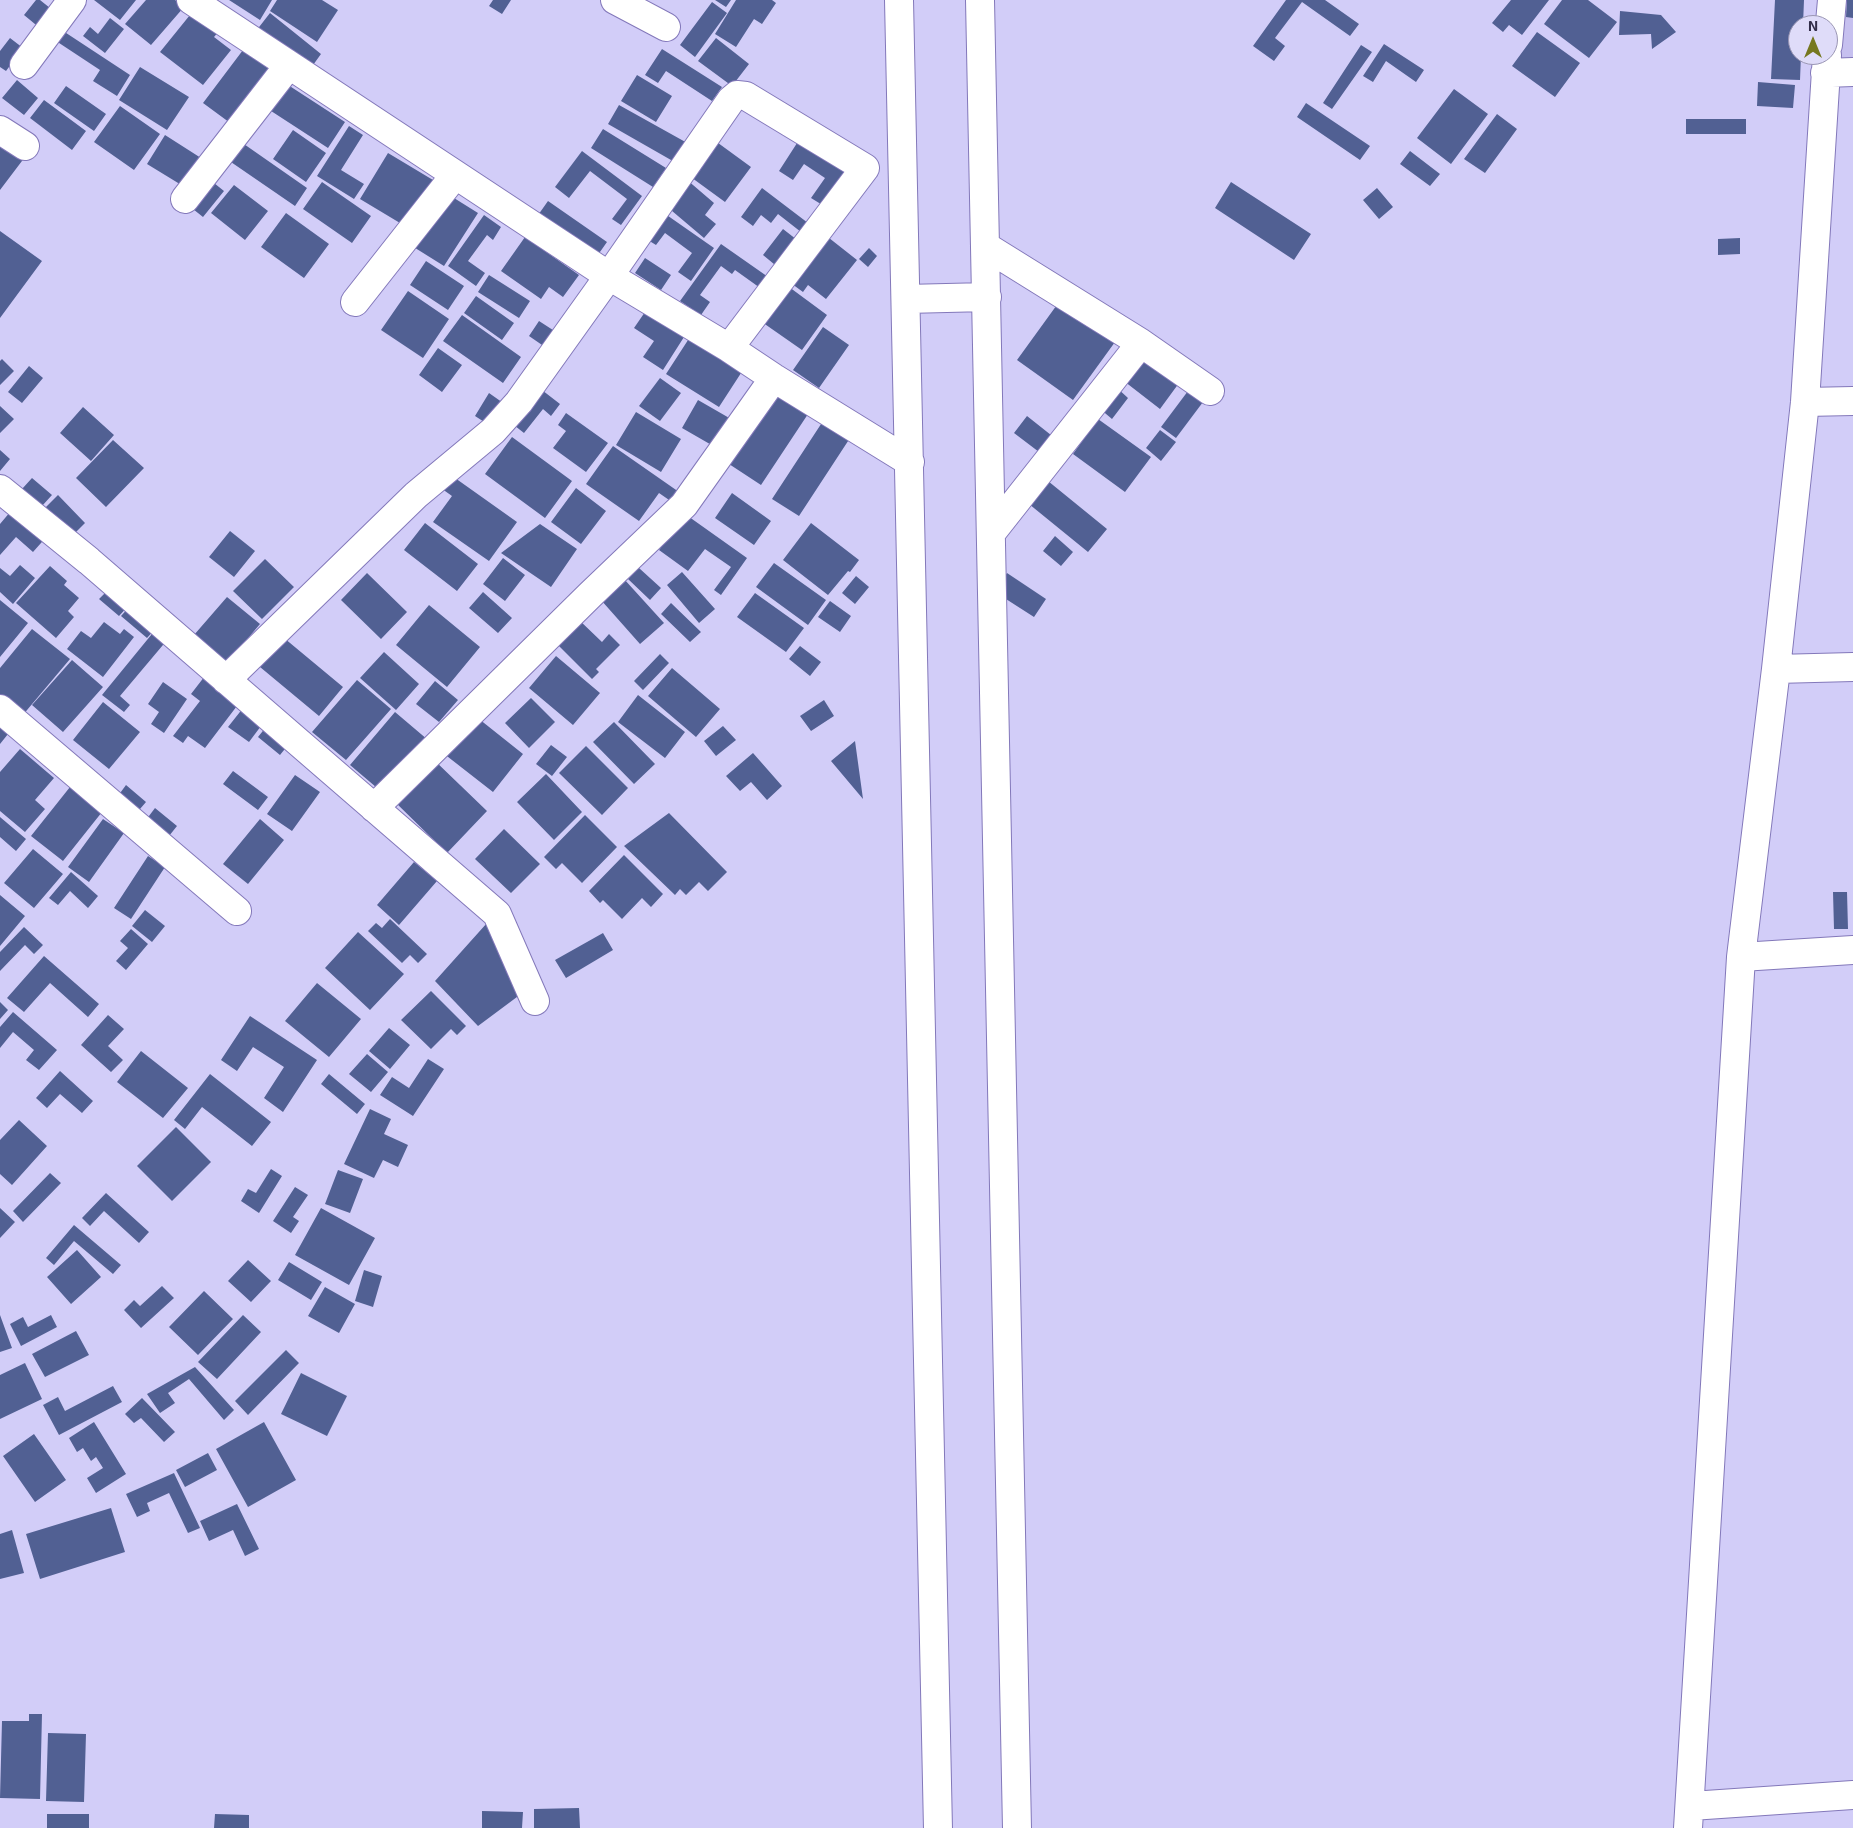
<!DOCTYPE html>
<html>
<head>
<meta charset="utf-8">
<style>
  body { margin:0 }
  #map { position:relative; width:1853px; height:1828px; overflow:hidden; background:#d2cdf8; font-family:"Exo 2",sans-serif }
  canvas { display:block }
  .north { position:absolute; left:1788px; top:15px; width:50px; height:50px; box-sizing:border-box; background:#dfdcf9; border:1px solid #9a96b3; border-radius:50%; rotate:0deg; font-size:14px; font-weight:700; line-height:20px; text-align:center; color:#322d49 }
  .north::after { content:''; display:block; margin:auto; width:18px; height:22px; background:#767820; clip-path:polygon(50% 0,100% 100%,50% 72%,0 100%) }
</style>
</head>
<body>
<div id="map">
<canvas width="1853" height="1828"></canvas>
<div class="north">N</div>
</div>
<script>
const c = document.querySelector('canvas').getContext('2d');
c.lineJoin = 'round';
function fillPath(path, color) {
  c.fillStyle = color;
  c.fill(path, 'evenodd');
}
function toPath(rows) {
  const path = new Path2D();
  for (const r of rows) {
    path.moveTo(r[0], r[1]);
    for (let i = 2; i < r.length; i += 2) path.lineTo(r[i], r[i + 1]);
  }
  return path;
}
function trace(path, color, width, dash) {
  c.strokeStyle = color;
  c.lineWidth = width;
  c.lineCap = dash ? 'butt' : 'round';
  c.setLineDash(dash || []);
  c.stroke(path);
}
fillPath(toPath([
  [1832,0,1853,0,1853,72,1827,55]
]), '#c6c0ef');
fillPath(toPath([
  [36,0,40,0,55,12,41,29,24,15],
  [94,0,136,0,120,20],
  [146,0,175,0,184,7,151,45,125,24],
  [229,0,272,0,260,20],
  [277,0,322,0,338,10,317,42,270,11],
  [493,0,511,0,502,14,489,6],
  [715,0,731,0,726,7],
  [736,0,772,0,776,3,762,24,754,19,736,47,715,34],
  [1286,0,1325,0,1359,24,1350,36,1302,2,1275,38,1285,46,1274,61,1253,46],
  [1511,0,1549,0,1522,35,1509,25,1503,32,1492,23],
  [1562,0,1588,0,1617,22,1589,58,1544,24],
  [1775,0,1804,0,1803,25,1798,25,1798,55,1801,55,1800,80,1771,79],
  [1847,0,1853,0,1853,18,1846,17],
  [712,2,727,13,695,57,680,45],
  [194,10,220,30,214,37,231,50,203,85,160,52],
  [1620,11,1661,15,1676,32,1652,49,1651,34,1619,35],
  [270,13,321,54,308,72,256,31],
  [110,18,124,29,105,53,83,36,90,27,98,34],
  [57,27,130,75,117,96,93,81,100,70,50,37],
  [1537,32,1580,63,1555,97,1512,66],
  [10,38,23,48,6,71,0,67,0,51],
  [716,38,749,64,732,86,698,61],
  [1384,44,1424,70,1416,82,1386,61,1373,82,1363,76],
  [1361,45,1372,52,1332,109,1323,103],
  [662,49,722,87,712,101,666,71,658,83,645,75],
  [243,50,277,75,237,128,203,103],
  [140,67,189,97,167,130,119,100],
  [637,75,672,96,656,122,621,101],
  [17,80,38,98,24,115,2,98],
  [1758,82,1795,85,1793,108,1757,106],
  [285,83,345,122,328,148,268,109],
  [66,86,106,114,94,131,54,103],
  [1454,89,1488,114,1451,164,1417,138],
  [44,100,86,131,72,150,30,118],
  [1306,103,1370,146,1360,160,1297,117],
  [619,105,689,144,678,164,608,124],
  [120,106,160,134,134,170,94,142],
  [1497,114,1517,129,1485,173,1464,159],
  [1686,119,1746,119,1746,134,1686,134],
  [349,126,363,135,341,170,364,184,354,199,317,176],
  [603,129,666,168,653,187,591,148],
  [293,130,326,153,306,182,273,159],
  [165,135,201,158,183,186,147,164],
  [0,139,25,157,0,190],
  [714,140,751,167,725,202,688,175],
  [799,140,846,171,824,206,811,198,825,178,804,164,793,180,779,171],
  [241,142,307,188,295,206,228,160],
  [582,151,642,196,621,225,612,219,627,199,590,171,569,198,555,187],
  [1410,151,1440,174,1430,186,1400,164],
  [388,153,433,180,405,226,360,199],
  [209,179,224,191,203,217,188,205],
  [686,179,714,203,705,215,716,224,704,238,665,205],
  [322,182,371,216,352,243,303,209],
  [1231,182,1311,234,1294,260,1215,208],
  [234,185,268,211,245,240,211,213],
  [762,188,808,223,801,232,778,214,771,223,761,215,753,226,741,217],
  [1377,188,1393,207,1379,219,1363,200],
  [446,193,478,213,444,266,412,246],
  [548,201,607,242,595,259,536,218],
  [661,211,714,248,691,281,678,272,692,253,665,233,656,245,643,237],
  [286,213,329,244,304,278,261,247],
  [484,215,501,227,493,240,487,235,468,261,485,273,476,286,448,266],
  [783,229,801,243,780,269,763,255],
  [0,231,42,261,0,318],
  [824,234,857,260,826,299,808,285,803,292,788,281],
  [525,237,579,275,563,297,549,287,541,299,501,271],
  [1740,238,1740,254,1718,255,1718,239],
  [721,244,771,279,763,290,735,270,732,274,721,266,700,295,710,302,701,315,680,301],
  [869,248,877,256,868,267,859,259],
  [645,258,671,275,661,290,635,273],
  [426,261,464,286,448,310,410,285],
  [489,275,530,301,519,318,478,292],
  [785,284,827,315,802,350,759,320],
  [408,291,449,319,423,358,381,330],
  [476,296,514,323,502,340,464,313],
  [1059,302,1115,342,1073,400,1017,360],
  [645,312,684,337,663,370,643,357,654,341,634,328],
  [462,315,521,357,503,383,443,341],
  [539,321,556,332,545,347,529,336],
  [823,327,849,345,819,388,793,370],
  [690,337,743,370,719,407,666,374],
  [438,348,462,365,442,392,419,375],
  [1139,353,1179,383,1160,409,1120,378],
  [2,359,14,371,0,385,0,361],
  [29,366,43,378,22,403,8,392],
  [660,378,681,393,660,421,639,406],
  [538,387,560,404,551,416,543,409,524,433,510,422],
  [1116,387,1128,398,1112,419,1099,408],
  [1188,391,1203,402,1176,438,1161,427],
  [489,393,506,405,492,427,475,416],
  [776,394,808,414,761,485,729,464],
  [698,400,731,419,715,447,682,428],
  [0,406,14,419,0,433],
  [83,407,114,435,91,461,60,433],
  [636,412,681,439,661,472,616,445],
  [566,413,608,443,586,472,553,448,566,431,558,425],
  [1027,416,1056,439,1043,455,1014,433],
  [825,418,852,435,799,516,772,499],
  [1098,419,1151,457,1125,492,1073,454],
  [1160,430,1176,442,1161,461,1146,448],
  [512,437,572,481,545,518,485,474],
  [113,440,144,468,106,507,76,478],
  [613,446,679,492,672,502,659,493,639,521,586,484],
  [0,450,10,459,0,471],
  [448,473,517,522,489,561,433,522,452,496,438,486],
  [32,478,52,495,42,506,22,489],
  [1048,481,1107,529,1088,552,1029,504],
  [576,488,606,511,581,544,551,522],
  [732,493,771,521,754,545,715,518],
  [58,495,85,523,69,539,42,511],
  [16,505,49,534,33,552,16,537,0,555,0,524],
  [685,514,747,558,721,595,714,590,731,567,705,549,688,571,659,550],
  [425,523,478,564,457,591,404,550],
  [811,523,859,560,850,572,848,571,828,595,783,560],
  [540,524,577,549,551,587,501,553],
  [230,531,255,551,234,577,209,557],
  [1055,536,1073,552,1061,566,1043,551],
  [503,558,525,575,505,601,483,584],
  [265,559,294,587,262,619,233,591],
  [774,563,826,600,808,625,756,587],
  [20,565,35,578,13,604,0,592,0,568,10,576],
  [50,566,67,581,64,585,79,598,68,611,74,617,56,638,16,603],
  [639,568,661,588,650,600,628,579],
  [682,572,715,609,699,623,667,585],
  [367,573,407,612,381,639,341,600],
  [1007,573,1046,599,1034,617,995,592],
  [856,576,869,587,855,604,842,593],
  [624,579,664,623,640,644,601,600],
  [111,587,130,604,119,616,99,599],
  [483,592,512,618,498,633,469,608],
  [755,593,804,628,786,652,737,617],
  [227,597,260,624,227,663,194,635],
  [0,600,28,623,0,657],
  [830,601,851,616,840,632,818,617],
  [671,603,701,632,690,642,661,614],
  [131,605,157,627,147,638,121,616],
  [429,605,480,647,447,687,396,645],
  [577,618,602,642,609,634,620,645,596,669,599,672,592,679,554,641],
  [104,622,120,634,124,629,134,637,103,677,67,649,81,631,91,638],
  [32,629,70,659,22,716,0,698,0,668],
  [156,629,168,639,120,696,130,705,124,712,102,695],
  [278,633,343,687,319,716,254,662],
  [800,646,821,662,810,676,789,659],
  [384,652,419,684,396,710,360,678],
  [660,654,669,663,643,690,634,681],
  [556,656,600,693,573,725,529,688],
  [72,660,103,687,63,732,32,705],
  [672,668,720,709,696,737,648,696],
  [208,672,243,698,205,748,188,736,183,743,173,736,200,701,191,694],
  [357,680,391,709,346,760,312,732],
  [435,681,458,700,439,722,416,704],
  [163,682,187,699,164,733,151,724,159,712,148,704],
  [638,695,685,732,665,758,618,722],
  [531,698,555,722,529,748,505,723],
  [824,700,834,716,811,731,800,716],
  [103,702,140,732,109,769,73,740],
  [247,703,267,718,249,742,228,727],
  [395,712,428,740,383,793,350,765],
  [474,715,523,754,493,792,443,753],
  [270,722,292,740,280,755,258,737],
  [614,722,655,764,634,784,593,742],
  [723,726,736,740,716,756,704,741],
  [0,727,8,734,0,744],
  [855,741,863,799,831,761],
  [551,745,567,757,552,776,536,764],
  [586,746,628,788,602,815,559,773],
  [20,749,54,778,35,800,45,809,25,832,0,811,0,772],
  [753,753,782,786,767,800,751,782,740,791,726,776],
  [433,759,487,811,447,853,393,800],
  [233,771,268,797,258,810,223,784],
  [546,774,582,812,554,840,517,802],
  [295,775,320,792,292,831,267,814],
  [126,785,146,802,134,816,115,800],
  [70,787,102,812,63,861,31,836],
  [155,808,177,826,165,841,143,824],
  [669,813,727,872,708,891,699,882,686,895,680,889,675,895,624,846],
  [585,815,617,847,582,883,562,863,556,869,544,857],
  [0,817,26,839,16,851,0,837],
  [103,819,124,833,89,882,68,867],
  [260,819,284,840,248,884,223,864],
  [504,829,540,864,511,893,475,859],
  [33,849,63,874,34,908,4,883],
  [624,855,663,894,651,907,642,898,622,919,603,900,600,903,589,891],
  [148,856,165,867,131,919,114,908],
  [414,862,437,881,399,925,377,905],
  [71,872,98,896,88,908,70,891,58,905,49,898],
  [1833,892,1847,892,1848,929,1834,929],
  [0,895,25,916,0,946],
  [145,910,165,926,152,942,132,926],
  [390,919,427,954,418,963,410,955,402,963,368,931,376,923,382,928],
  [487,923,521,994,478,1026,435,981],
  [24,927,43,945,34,954,25,945,0,971,0,952],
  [131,929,148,944,126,970,116,961,128,948,120,941],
  [358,932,404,974,370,1010,325,968],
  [603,933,613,950,566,978,555,960],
  [44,956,99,1004,88,1017,50,983,24,1012,7,998],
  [317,983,361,1019,329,1057,285,1021],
  [431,991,466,1026,457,1035,451,1029,431,1049,401,1020],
  [0,1002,8,1010,0,1019],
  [13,1012,57,1050,39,1070,26,1060,34,1050,13,1032,0,1048,0,1027],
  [108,1015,124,1029,108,1046,123,1060,111,1072,81,1045],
  [250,1016,317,1060,283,1112,264,1098,284,1067,253,1047,237,1071,221,1060],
  [389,1028,410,1045,390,1069,369,1051],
  [141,1051,188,1088,163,1118,117,1082],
  [367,1054,388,1072,371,1092,349,1074],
  [428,1059,444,1069,413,1116,380,1095,392,1077,409,1088],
  [60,1071,93,1101,82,1113,60,1094,47,1108,36,1098],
  [210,1074,271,1122,252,1146,202,1107,185,1129,174,1120],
  [329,1074,365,1104,357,1114,321,1084],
  [370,1109,391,1119,384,1134,408,1145,398,1167,383,1160,374,1178,344,1164],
  [19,1120,47,1146,12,1185,0,1174,0,1140],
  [176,1127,211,1162,172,1201,137,1166],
  [271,1169,282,1176,259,1213,241,1201,248,1189,256,1193],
  [338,1170,363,1179,350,1213,325,1204],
  [50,1173,61,1183,23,1222,13,1211],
  [295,1187,308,1195,293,1217,299,1221,291,1233,273,1221],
  [106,1193,149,1232,139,1243,104,1211,90,1226,82,1218],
  [0,1208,15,1222,0,1238],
  [321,1208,375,1238,349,1285,295,1255],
  [74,1225,121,1265,113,1274,74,1241,54,1265,46,1258],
  [77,1250,101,1277,71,1304,47,1277],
  [248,1260,271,1281,251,1302,228,1281],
  [289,1262,322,1282,311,1300,278,1280],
  [364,1270,382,1276,373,1307,355,1301],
  [162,1286,174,1298,141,1328,124,1310,134,1300,140,1306],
  [325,1287,355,1304,339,1333,308,1316],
  [204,1291,233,1319,198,1355,169,1327],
  [0,1315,12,1348,0,1352],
  [51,1315,57,1327,21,1346,10,1324,23,1317,28,1327],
  [243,1315,261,1332,217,1379,198,1362],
  [76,1331,89,1355,45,1377,32,1354],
  [286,1350,299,1363,248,1415,235,1401],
  [25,1363,42,1399,0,1419,0,1375],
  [195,1367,234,1410,224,1420,189,1379,168,1393,175,1403,160,1413,147,1394],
  [301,1373,347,1396,327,1436,281,1414],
  [113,1386,122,1402,59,1435,43,1405,58,1397,65,1411],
  [142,1398,175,1432,164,1442,141,1418,134,1423,125,1414],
  [94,1422,126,1474,96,1493,87,1478,103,1468,96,1457,91,1461,83,1448,77,1452,69,1438],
  [264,1422,296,1480,248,1507,216,1449],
  [34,1434,66,1480,35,1502,3,1456],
  [208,1453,217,1470,185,1487,176,1470],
  [174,1473,200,1528,188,1533,169,1493,147,1503,150,1511,137,1517,126,1494],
  [237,1504,259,1549,245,1556,233,1530,209,1541,200,1521],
  [111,1508,125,1552,40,1579,26,1534],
  [12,1530,24,1573,0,1579,0,1534],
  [29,1714,42,1714,40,1799,0,1798,2,1721,29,1721],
  [48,1733,86,1734,84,1802,46,1801],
  [579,1808,580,1828,534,1828,534,1809],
  [482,1811,523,1812,522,1828,482,1828],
  [47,1814,89,1814,89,1828,47,1828],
  [215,1814,249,1815,249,1828,214,1828]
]), '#516093');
const minor = toPath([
  [191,0,609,276,729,348,774,378,910,462],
  [615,0,666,27],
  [899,0,938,1828],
  [980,0,1017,1828],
  [1828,45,1832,0],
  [24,65,72,0],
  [1825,73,1853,72],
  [0,130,25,146],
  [185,199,289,65],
  [985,246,1141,343,1210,391],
  [906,299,987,297],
  [355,302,455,175],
  [1805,402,1853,401],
  [0,489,89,561,497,914,535,1001],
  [992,532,1141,343],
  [1776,669,1853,667],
  [226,680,416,495,493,431,519,402,609,276,731,100,737,95,746,96,865,168,729,348],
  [0,709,237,911],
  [374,808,590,595,684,505,774,378],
  [1741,957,1853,950],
  [1691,1806,1853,1795],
  [1688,1828,1741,957,1776,669,1805,402,1827,55]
]);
trace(minor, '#8378ba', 30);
trace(minor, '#fff', 28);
</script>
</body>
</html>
